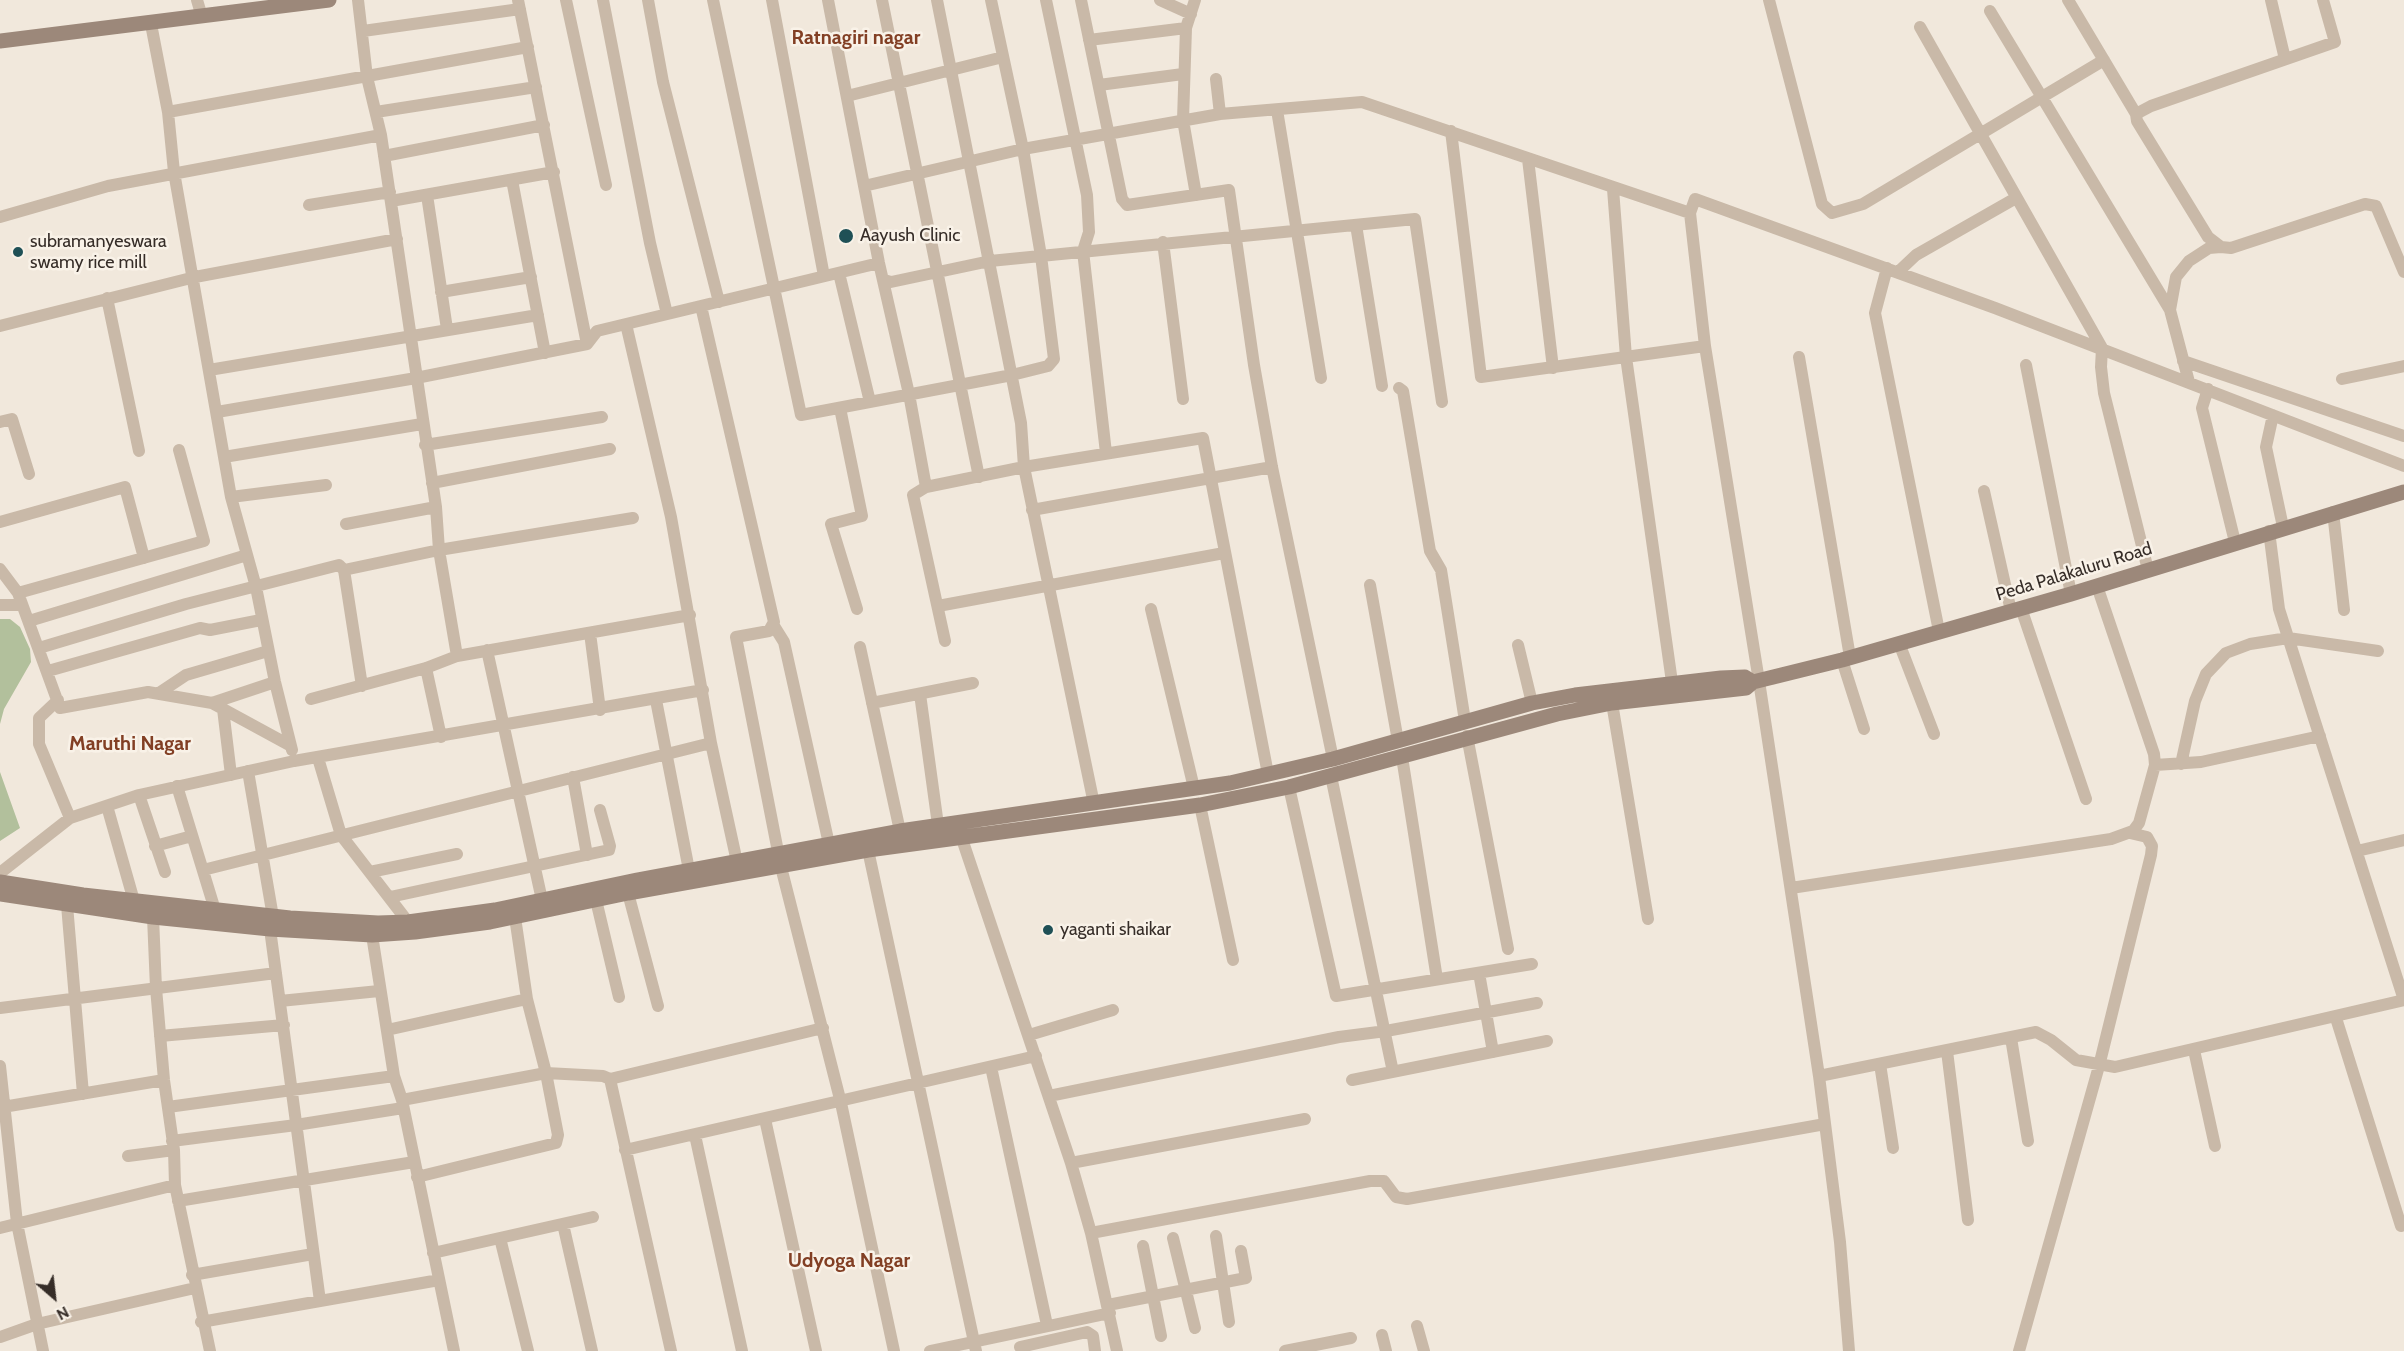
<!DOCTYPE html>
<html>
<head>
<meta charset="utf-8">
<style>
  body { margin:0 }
  #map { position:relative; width:2404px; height:1351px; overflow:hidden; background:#f1e8dc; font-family:Cabin,sans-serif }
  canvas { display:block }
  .north { position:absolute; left:24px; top:1267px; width:60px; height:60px; -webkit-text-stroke:4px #f9f2e8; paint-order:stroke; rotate:152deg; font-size:16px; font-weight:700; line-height:24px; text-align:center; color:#362d28 }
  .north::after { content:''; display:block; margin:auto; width:21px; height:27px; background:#362d28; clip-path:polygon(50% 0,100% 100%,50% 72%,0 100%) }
</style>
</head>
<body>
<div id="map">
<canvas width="2404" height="1351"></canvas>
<div class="north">N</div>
</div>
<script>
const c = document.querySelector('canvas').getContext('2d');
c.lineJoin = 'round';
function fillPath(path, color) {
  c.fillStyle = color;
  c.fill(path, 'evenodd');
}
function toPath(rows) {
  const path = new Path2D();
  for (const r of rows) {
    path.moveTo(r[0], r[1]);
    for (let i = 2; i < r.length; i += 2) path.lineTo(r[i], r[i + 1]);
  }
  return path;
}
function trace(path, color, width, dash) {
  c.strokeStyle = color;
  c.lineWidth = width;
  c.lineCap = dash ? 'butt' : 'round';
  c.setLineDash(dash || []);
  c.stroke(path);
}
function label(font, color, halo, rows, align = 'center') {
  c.font = font + ' Cabin,sans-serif';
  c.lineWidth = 5;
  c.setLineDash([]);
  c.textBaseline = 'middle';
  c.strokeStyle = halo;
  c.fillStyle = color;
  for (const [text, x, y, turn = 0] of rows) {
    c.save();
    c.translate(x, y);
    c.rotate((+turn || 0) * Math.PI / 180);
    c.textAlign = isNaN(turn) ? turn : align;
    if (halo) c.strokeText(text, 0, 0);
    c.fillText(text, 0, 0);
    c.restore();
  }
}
fillPath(toPath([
  [0,619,10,619,20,627,30,649,31,662,4,709,0,724],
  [0,772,20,828,0,841]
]), '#b2c09c');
trace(toPath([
  [197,0,202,17],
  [358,0,367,77,381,135,436,507,439,550,457,656],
  [518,0,587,344],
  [566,0,606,185],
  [603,0,650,243,667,314],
  [648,0,663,82,719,302],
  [713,0,801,415,1012,375,1048,366,1054,359,1041,256,1023,149,991,0],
  [772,0,824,276],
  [828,0,879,263,909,394,926,487],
  [882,0,979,477],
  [937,0,1021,423,1024,467,1094,804],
  [1046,0,1087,195,1089,232,1083,251,1106,453],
  [1081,0,1122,199,1127,205,1229,190,1254,365,1272,467,1333,759],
  [1160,0,1191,14],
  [1195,0,1186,28,1183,120,1196,195],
  [1769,0,1822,204,1832,213,1863,204,2104,60],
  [2068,0,2136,114],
  [2271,0,2285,59],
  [2323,0,2335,42,2151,106,2136,114,2137,121,2208,237,2221,247,2231,248,2365,204,2376,206,2404,272],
  [1990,11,2170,310],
  [151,24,168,112,174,172,231,497,256,587,275,682,291,746],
  [1920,27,2102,348,2101,367,2104,393,2148,570],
  [363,31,520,9],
  [1089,40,1186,28],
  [1216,79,1220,114],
  [1099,85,1183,74],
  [847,96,1003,57],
  [1277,110,1321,378],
  [168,112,528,47],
  [376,112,536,87],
  [1451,131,1481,377,1705,346],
  [384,156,544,125],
  [1528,159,1553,368],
  [512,180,545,353],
  [864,186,1023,149,1220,114,1362,102,1690,213,1695,199,1995,308,2404,466],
  [1613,189,1626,357,1672,682],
  [427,195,447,329],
  [391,201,554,172],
  [309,205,390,192],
  [1690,213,1705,346,1759,681,1819,1076,1840,1242,1849,1351],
  [0,217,108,186,381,135],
  [1356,225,1382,386],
  [1163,242,1183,399],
  [1887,268,1875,313,1939,631],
  [1898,272,1916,255,2016,198],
  [839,273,870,402],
  [884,280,891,282,990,261,1415,219,1442,402],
  [441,292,531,277],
  [107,298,139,451],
  [701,306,774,622,769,631,736,637,781,867,841,1103,894,1351],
  [626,324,671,517,711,743,737,862],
  [0,326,195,277,397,239],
  [1799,357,1850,657],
  [2183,361,2404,436],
  [2026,365,2071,594],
  [209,370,538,315],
  [2342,379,2404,366],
  [2189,382,2170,310,2176,277,2189,261,2209,248,2221,247],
  [1399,388,1403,391,1430,551,1441,570,1465,721],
  [2208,389,2202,408,2235,542],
  [840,408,862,516,831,524,857,609],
  [217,412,416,378,587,344,597,331,879,263],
  [2273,415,2266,447,2283,527],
  [0,422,12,419,29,474],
  [425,445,602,417],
  [224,457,422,424],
  [432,483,610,449],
  [1984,491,2011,611],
  [231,497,326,485],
  [1032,510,1272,467],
  [2333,512,2344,610],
  [0,522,125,487,144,558],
  [346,524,436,507],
  [2269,531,2279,609,2404,1000],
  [0,569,18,593,60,708,148,692,212,703,291,746,292,750],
  [344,570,439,550,633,518],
  [1370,585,1398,741],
  [18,593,204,541,179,450],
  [0,605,22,605],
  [938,606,1224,553],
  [2021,608,2086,799],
  [1151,609,1194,788],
  [29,621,247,555],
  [774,626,784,642,829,844],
  [590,633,600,710],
  [945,641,913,495,926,487,1024,467,1203,438,1268,774],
  [1899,643,1934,734],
  [1518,645,1532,703],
  [860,647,900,831],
  [39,648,186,604,339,565,344,570,362,686],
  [487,650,542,900],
  [1842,660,1864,729],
  [426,668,441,737],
  [48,671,200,628,210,630,261,620],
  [159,693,186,675,268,651],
  [920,694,938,825],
  [311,699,426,668,457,656,690,615],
  [58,700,39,718,39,744,70,818],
  [656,700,689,870],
  [212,703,275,682],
  [872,703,973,683],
  [1612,703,1648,919],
  [223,709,231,775],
  [1467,736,1508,949],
  [1402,757,1437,979],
  [318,758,341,835,408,922,409,929],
  [2181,764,2195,701,2206,674,2226,653,2250,644,2288,638,2378,651],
  [2155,765,2201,762,2320,736],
  [248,771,273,917],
  [1331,776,1393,1072],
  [573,777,587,855],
  [177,786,215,910],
  [1289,787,1336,996,1532,964],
  [139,795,165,872],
  [1200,805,1233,960],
  [107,806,134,901],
  [959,830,1071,1163,1091,1233,1117,1351],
  [155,846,192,836],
  [868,850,976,1351],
  [2357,851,2404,840],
  [203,870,711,743],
  [370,872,457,854],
  [0,873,70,818,139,795,294,761,703,690],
  [1791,888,2111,839,2133,831,2139,823,2155,765,2154,754,2097,586],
  [628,893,658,1006],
  [390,897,609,850,610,846,600,810],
  [596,900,619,997],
  [67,905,83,1094],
  [153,917,156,988,164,1080,174,1150,175,1185,210,1351],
  [515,917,527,999],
  [270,929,320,1301],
  [372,935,394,1076,402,1100,454,1351],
  [1479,973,1493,1052],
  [280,1001,379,991],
  [0,1008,276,973],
  [2336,1018,2401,1226,2404,1225],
  [387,1030,527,999,546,1073,558,1135,556,1143,417,1177],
  [1029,1035,1113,1010],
  [160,1036,284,1025],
  [2011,1038,2028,1141],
  [2194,1050,2215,1146],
  [1947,1051,1968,1220],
  [1880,1064,1893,1148],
  [0,1066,17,1223,43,1351],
  [991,1067,1047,1325],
  [1819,1076,2036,1032,2051,1040,2076,1060,2115,1067,2404,1000],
  [610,1079,823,1028],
  [1352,1080,1547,1041],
  [1049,1096,1339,1037,1386,1031,1537,1003],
  [402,1100,546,1073,603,1076,610,1079,671,1351],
  [3,1107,164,1080],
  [168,1107,394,1076],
  [765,1119,816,1351],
  [695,1135,742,1351],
  [172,1141,296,1125,403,1108],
  [625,1150,1036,1056],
  [128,1156,174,1150],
  [1071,1163,1305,1119],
  [178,1201,414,1162],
  [563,1224,592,1351],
  [0,1228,175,1185],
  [1091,1233,1370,1181,1384,1181,1396,1197,1407,1199,1825,1124],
  [1216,1236,1229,1322],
  [500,1238,528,1351],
  [1173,1238,1195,1328],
  [1143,1246,1161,1336],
  [433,1253,593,1217],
  [192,1275,313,1254],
  [1108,1305,1246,1278,1241,1251],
  [201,1322,439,1280],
  [1417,1326,1424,1351],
  [1382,1335,1386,1351],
  [0,1337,37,1324,195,1288],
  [1020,1347,1087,1332,1093,1336,1095,1351],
  [930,1351,1110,1313],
  [1285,1351,1351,1338],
  [2019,1351,2099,1066,2151,855,2152,846,2147,837,2130,833]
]), '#c9b9a8', 12);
trace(toPath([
  [0,41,329,0],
  [0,882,83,895,290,918,378,923,408,922,495,910,637,880,900,831,1230,783,1333,759,1532,703,1575,695,1721,678,1745,677,1753,682],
  [0,894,153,917,270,929,372,935,415,932,490,922,628,893,868,850,1200,805,1289,787,1557,714,1612,703,1746,688,1753,682,1842,660,2071,594,2404,492]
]), '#9c887a', 15);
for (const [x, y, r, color] of [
  [846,236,8,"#1f5056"],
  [18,252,6,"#1f5056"],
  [1048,930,6,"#1f5056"]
]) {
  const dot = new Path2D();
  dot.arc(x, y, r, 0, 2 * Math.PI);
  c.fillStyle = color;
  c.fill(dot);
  trace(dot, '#f9f2e8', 2);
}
label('18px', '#362d28', '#f9f2e8', [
  ["Aayush Clinic",860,236],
  ["subramanyeswara",30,242],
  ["swamy rice mill",30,263],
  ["yaganti shaikar",1060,930]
], 'left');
label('18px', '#362d28', '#f9f2e8', [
  ["Peda Palakaluru Road",2074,572,-17]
]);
label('bold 20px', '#823f24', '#f9f2e8', [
  ["Ratnagiri nagar",856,38],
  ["Maruthi Nagar",130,744],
  ["Udyoga Nagar",849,1261]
]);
</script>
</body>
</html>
